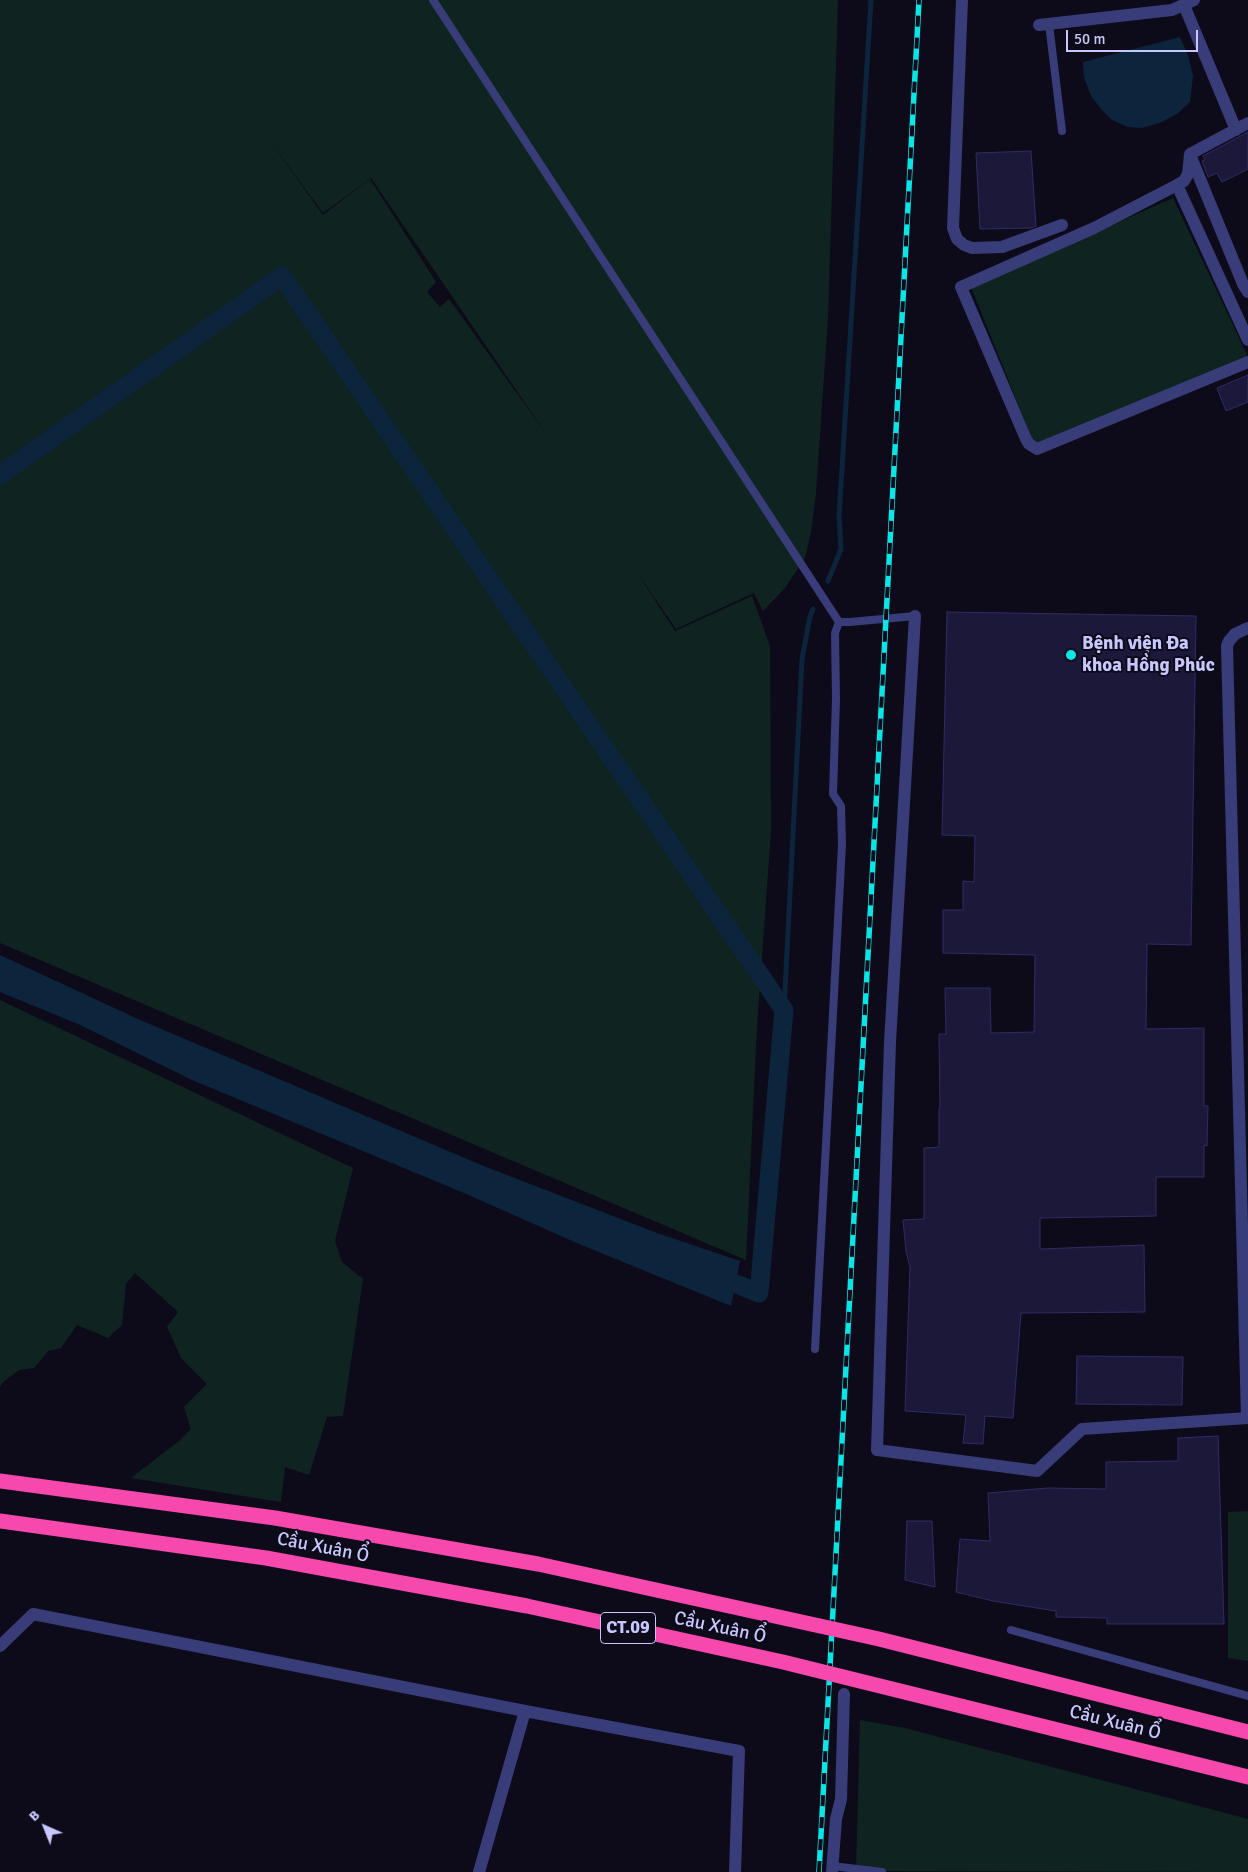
<!DOCTYPE html>
<html>
<head>
<meta charset="utf-8">
<style>
  body { margin:0 }
  #map { position:relative; width:1248px; height:1872px; overflow:hidden; background:#0d0b1a; font-family:Signika,sans-serif }
  canvas { display:block }
  .north { position:absolute; left:20px; top:1802px; width:50px; height:50px; -webkit-text-stroke:4px #0d0b1a; paint-order:stroke; rotate:316deg; font-size:14px; font-weight:700; line-height:20px; text-align:center; color:#c8c7fd }
  .north::after { content:''; display:block; margin:auto; width:18px; height:22px; background:#c8c7fd; clip-path:polygon(50% 0,100% 100%,50% 72%,0 100%) }
  .scale { position:absolute; left:1066px; top:30px; width:132px; height:22px; box-sizing:border-box; border:2px solid #c8c7fd; border-top:0; padding-left:6px; font-size:15px; line-height:18px; white-space:nowrap; color:#c8c7fd; -webkit-text-stroke:4px #0d0b1a; paint-order:stroke }
</style>
</head>
<body>
<div id="map">
<canvas width="1248" height="1872"></canvas>
<div class="north">B</div>
<div class="scale">50 m</div>
</div>
<script>
const c = document.querySelector('canvas').getContext('2d');
c.lineJoin = 'round';
function fillPath(path, color) {
  c.fillStyle = color;
  c.fill(path, 'evenodd');
}
function toPath(rows) {
  const path = new Path2D();
  for (const r of rows) {
    path.moveTo(r[0], r[1]);
    for (let i = 2; i < r.length; i += 2) path.lineTo(r[i], r[i + 1]);
  }
  return path;
}
function trace(path, color, width, dash) {
  c.strokeStyle = color;
  c.lineWidth = width;
  c.lineCap = dash ? 'butt' : 'round';
  c.setLineDash(dash || []);
  c.stroke(path);
}
function label(font, color, halo, rows, align = 'center') {
  c.font = font + ' Signika,sans-serif';
  c.lineWidth = 4;
  c.setLineDash([]);
  c.textBaseline = 'middle';
  c.strokeStyle = halo;
  c.fillStyle = color;
  for (const [text, x, y, turn = 0] of rows) {
    c.save();
    c.translate(x, y);
    c.rotate((+turn || 0) * Math.PI / 180);
    c.textAlign = isNaN(turn) ? turn : align;
    if (halo) c.strokeText(text, 0, 0);
    c.fillText(text, 0, 0);
    c.restore();
  }
}
fillPath(toPath([
  [0,0,838,0,828,317,816,493,811,532,805,558,785,588,763,611,754,593,676,629,634,568,675,631,752,596,770,646,771,831,757,1026,746,1260,0,943],
  [267,137,323,213,371,178,547,435,449,299,440,307,427,292,436,282,370,179,323,215],
  [1173,198,1248,357,1039,442,1033,441,971,287],
  [0,1000,353,1168,335,1241,342,1262,363,1279,343,1416,327,1417,309,1475,285,1467,281,1502,131,1478,179,1441,191,1429,184,1407,207,1384,181,1358,167,1327,178,1312,135,1273,126,1284,122,1325,108,1338,77,1325,61,1348,48,1351,34,1368,19,1370,3,1382,0,1387],
  [1248,1511,1248,1661,1228,1658,1228,1512],
  [860,1720,905,1728,1248,1819,1248,1872,856,1871]
]), '#0f2421');
fillPath(toPath([
  [1180,37,1188,55,1193,76,1190,102,1177,114,1162,122,1142,128,1128,127,1112,120,1102,110,1091,96,1084,77,1083,62],
  [0,955,138,1019,481,1165,657,1233,740,1261,731,1306,579,1244,464,1193,192,1080,78,1024,0,992]
]), '#0d243d');
trace(toPath([
  [828,581,841,549,839,517,871,0],
  [784,1010,802,659,810,616,813,609]
]), '#0d243d', 5);
trace(toPath([
  [0,475,282,276,784,1010,759,1293,713,1275]
]), '#0d243d', 19);
const building = toPath([
  [1248,132,1248,169,1222,182,1217,173,1208,177,1202,161,1205,160,1203,156,1248,132],
  [1031,151,1036,226,1031,228,980,229,976,153,1031,151],
  [1248,375,1248,402,1226,411,1217,388,1248,375],
  [947,612,1196,616,1191,945,1147,944,1146,1029,1204,1028,1204,1106,1208,1106,1207,1146,1204,1145,1204,1177,1156,1177,1156,1216,1040,1218,1040,1249,1144,1245,1145,1312,1021,1313,1013,1418,985,1416,983,1444,963,1443,966,1415,905,1411,910,1267,906,1251,903,1220,924,1219,924,1148,939,1147,939,1108,940,1108,939,1034,946,1034,945,988,990,988,991,1033,1034,1032,1035,955,943,953,943,910,963,910,963,881,974,882,975,836,942,835,947,612],
  [1077,1356,1183,1357,1182,1405,1076,1404,1077,1356],
  [1218,1436,1224,1624,1107,1624,1107,1618,1056,1617,1056,1611,993,1601,956,1592,960,1539,990,1541,988,1493,1048,1488,1106,1489,1106,1462,1178,1461,1178,1438,1218,1436],
  [907,1521,932,1521,935,1587,905,1580,907,1521]
]);
fillPath(building, '#1c183a');
trace(building, '#312b65', 1);
trace(toPath([
  [433,0,839,622,850,622,915,616],
  [1049,24,1062,131],
  [815,1349,842,845,841,806,833,794,836,699,835,633,839,622],
  [1011,1630,1248,1696],
  [832,1866,882,1872]
]), '#383c78', 8);
trace(toPath([
  [962,0,953,228,957,239,964,245,972,248,1002,247,1062,225],
  [1184,5,1236,130],
  [1039,25,1172,10,1194,0],
  [1248,123,1190,154,1188,174,1184,181,1177,185,1094,228,961,287,1026,439,1029,444,1037,449,1248,362],
  [1191,157,1243,284,1248,292],
  [1177,185,1248,340],
  [915,616,890,1042,877,1450,1037,1471,1082,1429,1248,1418],
  [1247,1418,1227,646,1229,641,1235,634,1248,628],
  [0,1646,33,1614,525,1711,739,1751,735,1872],
  [479,1872,525,1711],
  [832,1872,836,1819,841,1799,844,1694]
]), '#383c78', 12);
const rail = toPath([
  [819,1872,919,0]
]);
trace(rail, '#0ae5e6', 5.5);
trace(rail, '#0d0b1a', 4, [11]);
trace(toPath([
  [0,1481,275,1518,538,1564,879,1639,1248,1732],
  [0,1521,266,1558,527,1606,783,1662,1248,1777]
]), '#f748ad', 15);
for (const [x, y, r, color] of [
  [1071,655,6,"#0ae5e6"]
]) {
  const dot = new Path2D();
  dot.arc(x, y, r, 0, 2 * Math.PI);
  c.fillStyle = color;
  c.fill(dot);
  trace(dot, '#0d0b1a', 2);
}
for (const [x, y, w] of [
  [628,1628,55]
]) {
  const box = new Path2D();
  box.roundRect(x - w / 2, y - 15.5, w, 31, 4);
  c.fillStyle = '#0d0b1a';
  c.fill(box);
  trace(box, '#c8c7fd', 1);
}
label('bold 18px', '#c8c7fd', null, [
  ["CT.09",628,1628]
]);
label('bold 19px', '#c8c7fd', '#0d0b1a', [
  ["Bệnh viện Đa",1082,644],
  ["khoa Hồng Phúc",1082,666]
], 'left');
label('19px', '#c8c7fd', '#0d0b1a', [
  ["Cầu Xuân Ổ",323,1548,11],
  ["Cầu Xuân Ổ",720,1628,12],
  ["Cầu Xuân Ổ",1115,1723,14]
]);
</script>
</body>
</html>
